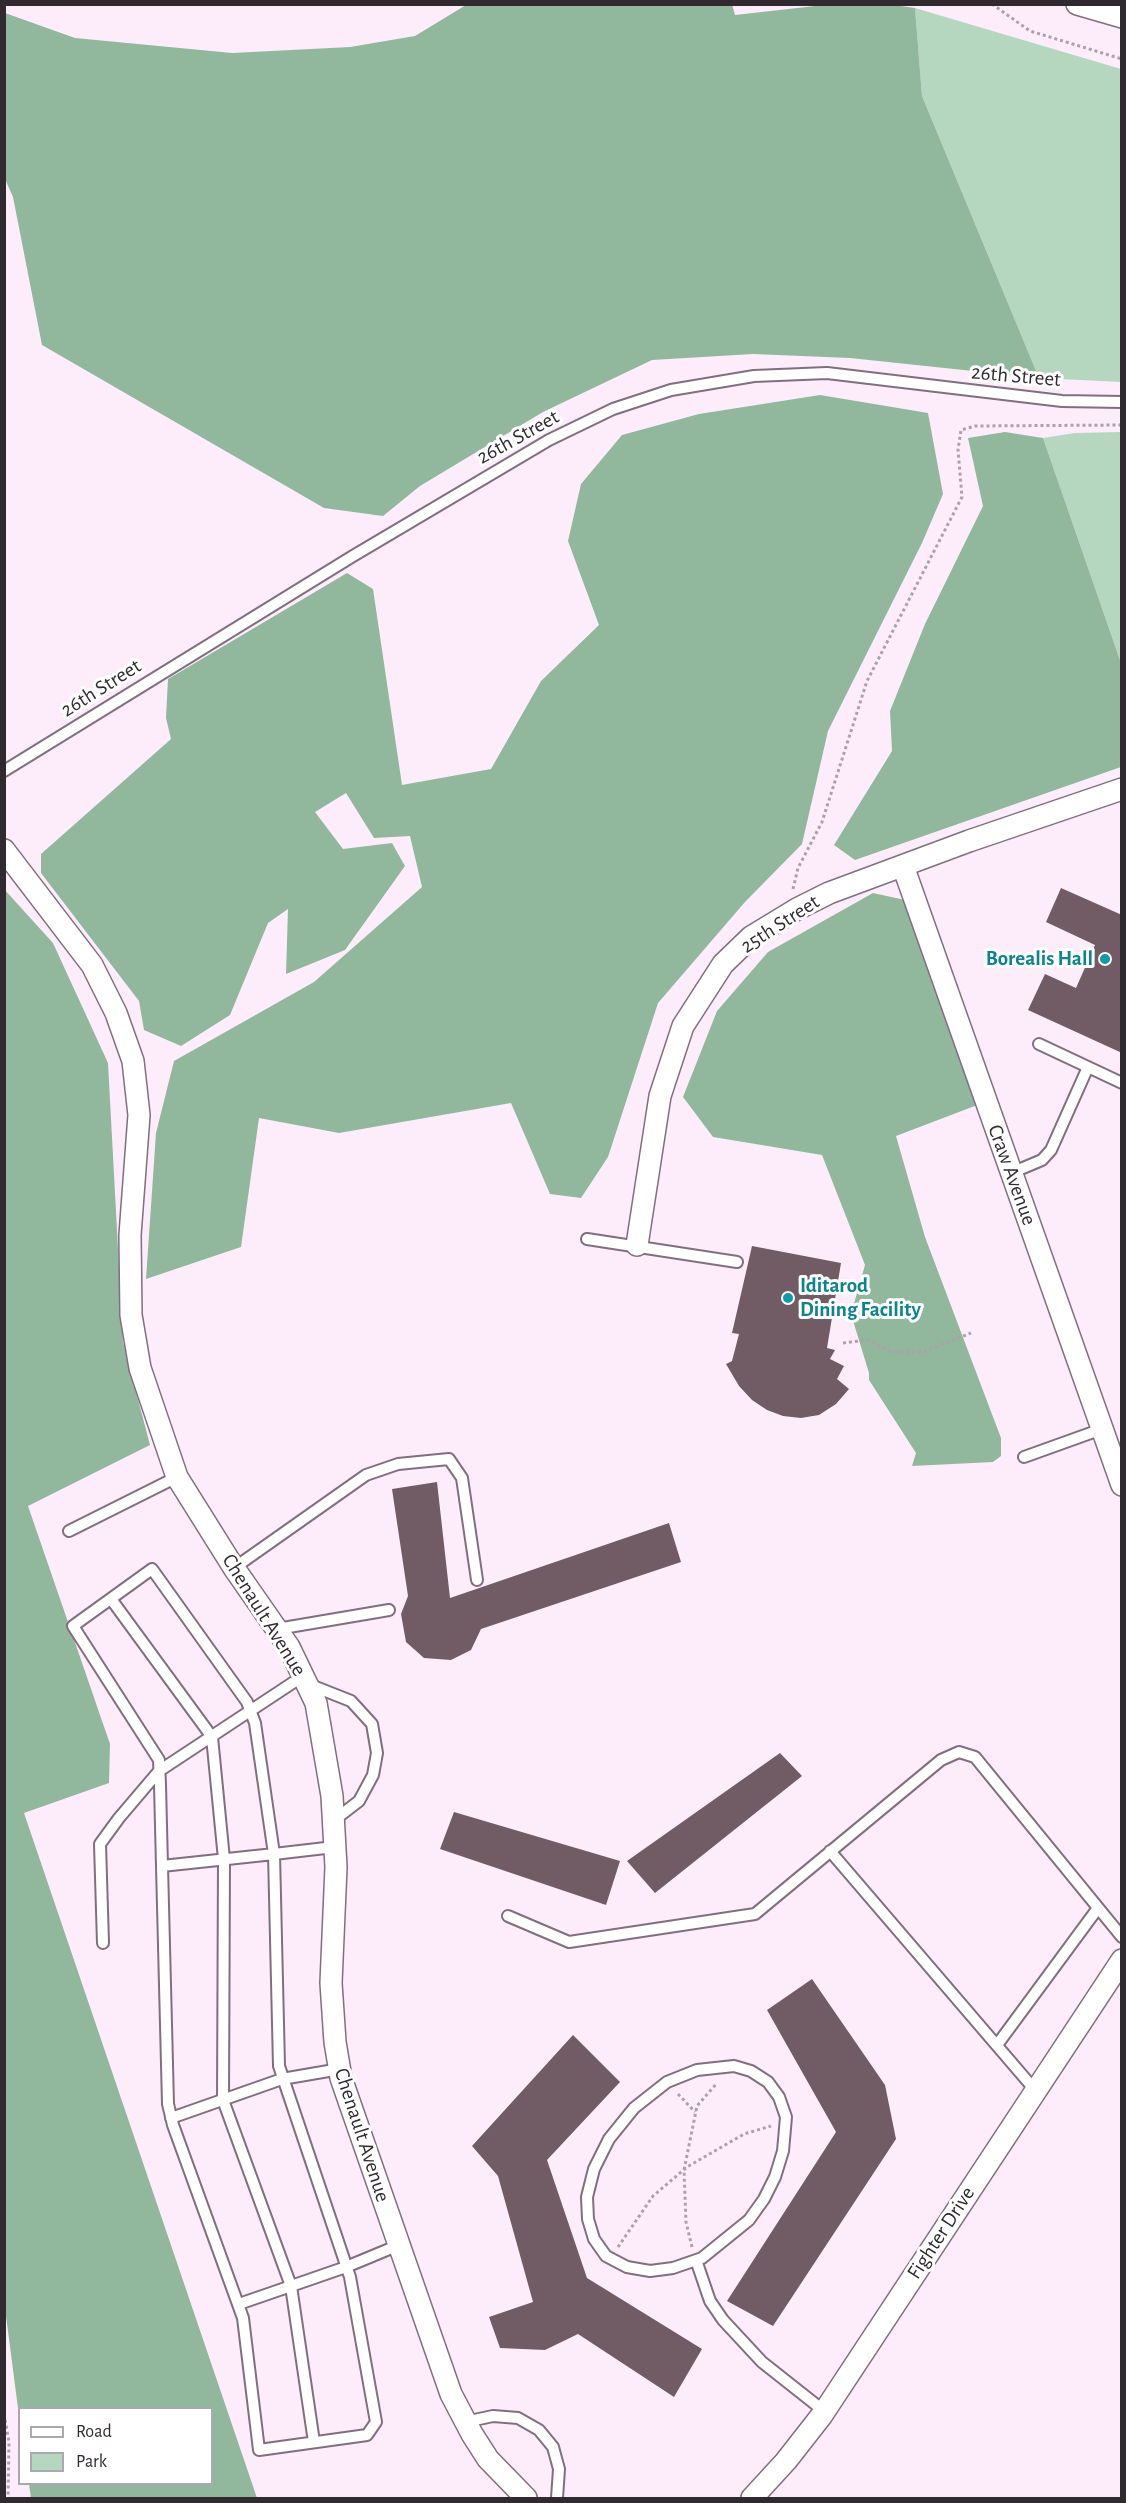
<!DOCTYPE html>
<html>
<head>
<meta charset="utf-8">
<style>
  body { margin:0 }
  #map { position:relative; width:1126px; height:2503px; overflow:hidden; background:#fdedfb; font-family:"Alegreya Sans",sans-serif }
  canvas { display:block }
  .frame { position:absolute; inset:0; border:6px solid #30292f; pointer-events:none }
  .legend { position:absolute; left:18px; top:2407px; width:195px; height:78px; box-sizing:border-box; background:#fff; border:2px solid #aca9ac; margin:0; padding:8px 10px; list-style:none; font-size:18px; color:#30292f }
  .legend li { display:flex; align-items:center; gap:12px; height:30px }
  .legend b { width:30px; border:2px solid #aca9ac }
</style>
</head>
<body>
<div id="map">
<canvas width="1126" height="2503"></canvas>
<div class="frame"></div>
<ul class="legend">
<li><b style="height:8px;background:#fff"></b>Road</li>
<li><b style="height:16px;background:#b5d6bf"></b>Park</li>
</ul>
</div>
<script>
const c = document.querySelector('canvas').getContext('2d');
c.lineJoin = 'round';
function fillPath(path, color) {
  c.fillStyle = color;
  c.fill(path, 'evenodd');
}
function toPath(rows) {
  const path = new Path2D();
  for (const r of rows) {
    path.moveTo(r[0], r[1]);
    for (let i = 2; i < r.length; i += 2) path.lineTo(r[i], r[i + 1]);
  }
  return path;
}
function trace(path, color, width, dash) {
  c.strokeStyle = color;
  c.lineWidth = width;
  c.lineCap = dash ? 'butt' : 'round';
  c.setLineDash(dash || []);
  c.stroke(path);
}
function label(font, color, halo, rows, align = 'center') {
  c.font = font + ' "Alegreya Sans",sans-serif';
  c.lineWidth = 6;
  c.setLineDash([]);
  c.textBaseline = 'middle';
  c.strokeStyle = halo;
  c.fillStyle = color;
  for (const [text, x, y, turn = 0] of rows) {
    c.save();
    c.translate(x, y);
    c.rotate((+turn || 0) * Math.PI / 180);
    c.textAlign = isNaN(turn) ? turn : align;
    if (halo) c.strokeText(text, 0, 0);
    c.fillText(text, 0, 0);
    c.restore();
  }
}
fillPath(toPath([
  [915,8,1121,69,1121,382,1039,378,922,96],
  [1121,432,1122,432,1121,663,1043,438,1075,433]
]), '#b5d6bf');
fillPath(toPath([
  [732,4,735,15,833,4,887,4,915,8,922,96,1039,378,850,358,753,354,652,360,543,412,420,486,383,516,324,508,42,345,13,197,5,179,5,13,75,38,232,53,350,47,415,36,466,5],
  [820,395,928,413,943,494,922,543,828,731,802,844,745,902,658,1003,608,1157,581,1198,550,1194,511,1103,339,1133,259,1118,241,1247,146,1279,156,1133,174,1061,314,982,422,887,410,836,374,838,346,793,315,812,343,849,392,843,405,866,345,950,286,974,288,909,268,923,230,1015,181,1046,144,1030,139,1001,41,873,41,854,171,739,166,718,168,679,347,573,373,589,402,785,491,769,541,681,599,625,568,541,581,484,622,435,699,414],
  [1005,432,1043,438,1121,663,1121,767,855,860,834,845,892,751,890,711,925,624,983,506,968,438],
  [4,889,53,943,108,1063,123,1342,150,1445,28,1506,110,1744,109,1783,24,1813,257,2498,31,2498,29,2484,212,2484,212,2408,20,2408,19,2416,5,2308],
  [873,893,905,900,980,1104,896,1136,925,1237,1001,1438,1001,1456,993,1462,912,1466,916,1453,869,1380,869,1373,851,1314,865,1265,822,1155,713,1137,683,1097,717,1011,768,952]
]), '#91b79d');
fillPath(toPath([
  [1061,888,1122,915,1122,1053,1028,1010,1045,974,1076,988,1095,945,1046,922],
  [752,1246,841,1263,827,1348,835,1350,830,1359,844,1366,837,1379,849,1389,836,1404,819,1415,801,1418,783,1416,767,1410,752,1400,739,1386,726,1364,732,1361,739,1334,732,1333],
  [437,1482,450,1598,669,1523,681,1562,481,1629,471,1650,451,1660,424,1658,406,1642,401,1614,408,1596,392,1489],
  [780,1753,802,1776,655,1893,627,1861],
  [454,1812,620,1861,606,1905,440,1849],
  [812,1979,885,2085,896,2139,773,2326,727,2301,836,2132,767,2010],
  [573,2035,620,2082,547,2160,587,2278,702,2349,674,2397,578,2334,545,2350,500,2348,489,2317,533,2302,498,2176,472,2146]
]), '#715b65');
const service = toPath([
  [4,771,353,556,549,440,613,409,671,390,754,376,827,373,1062,401,1122,402],
  [1039,1044,1122,1083],
  [1011,1173,1042,1160,1051,1150,1088,1067],
  [587,1239,737,1262],
  [1024,1457,1102,1429],
  [69,1531,177,1477],
  [234,1568,366,1475,398,1464,449,1459,462,1478,477,1580],
  [111,1599,212,1737,224,1859,223,2100,291,2286,314,2442],
  [277,1629,389,1610],
  [308,1684,351,1701,372,1724,377,1753,373,1775,359,1801,333,1821],
  [830,1851,1035,2090],
  [162,1866,274,1854,279,2066,350,2277,376,2422,367,2435,259,2450,243,2318,173,2125,168,2104,162,1866,160,1785,159,1760,73,1626,152,1569,247,1702,255,1723,274,1854,334,1847],
  [508,1916,569,1942,755,1914,941,1760,959,1752,975,1757,1122,1937],
  [103,1943,100,1844,119,1818,159,1771,303,1676],
  [997,2045,1098,1908],
  [734,2066,751,2071,768,2082,779,2097,786,2117,783,2151,775,2177,764,2199,749,2220,702,2258,673,2268,650,2271,627,2267,606,2256,594,2239,588,2219,587,2197,594,2169,609,2139,634,2108,667,2082,697,2070,734,2066],
  [171,2118,282,2079,340,2069],
  [696,2260,710,2301,723,2320,762,2362,824,2411],
  [239,2304,346,2267,399,2245],
  [465,2422,493,2416,518,2418,539,2430,553,2447,559,2469,557,2498]
]);
const minor = toPath([
  [1077,4,1122,17],
  [4,850,92,965,116,1013,133,1061,139,1115,130,1235,131,1315,140,1368,177,1477,234,1568,289,1647,316,1703,332,1796,336,1867,331,1983,335,2042,341,2078,451,2394,472,2434,488,2459,526,2498],
  [903,866,1122,1485],
  [637,1245,660,1096,683,1026,723,964,751,937,797,909,829,893,969,841,1122,789],
  [752,2498,786,2461,822,2415,1122,1960]
]);
trace(service, '#816f7f', 14);
trace(minor, '#816f7f', 24);
trace(toPath([
  [992,4,1030,31,1122,59],
  [793,889,798,868,822,822,867,681,962,497,958,450,961,430,975,426,1122,425],
  [843,1343,867,1340,892,1352,923,1352,971,1333],
  [678,2094,695,2112],
  [618,2247,653,2196,687,2167,744,2134,771,2126],
  [692,2247,686,2222,684,2170,697,2106,717,2083],
  [4,2414,9,2442,8,2498]
]), '#aca0aa', 3, [3, 3]);
trace(service, '#fff', 10);
trace(minor, '#fff', 21);
for (const [x, y, r, color] of [
  [1105,959,6,"#0f9aa8"],
  [788,1298,6,"#0f9aa8"]
]) {
  const dot = new Path2D();
  dot.arc(x, y, r, 0, 2 * Math.PI);
  c.fillStyle = color;
  c.fill(dot);
  trace(dot, '#fff', 2);
}
label('21px', '#30292f', '#fff', [
  ["26th Street",1016,376,5],
  ["26th Street",518,437,-29],
  ["26th Street",101,688,-32],
  ["25th Street",780,924,-33],
  ["Craw Avenue",1012,1175,70],
  ["Chenault Avenue",264,1615,58],
  ["Chenault Avenue",362,2135,72],
  ["Fighter Drive",941,2233,-57]
]);
label('bold 21px', '#0d838f', '#fff', [
  ["Borealis Hall",1093,959],
  ["Iditarod",800,1286,"left"],
  ["Dining Facility",800,1310,"left"]
], 'right');
</script>
</body>
</html>
